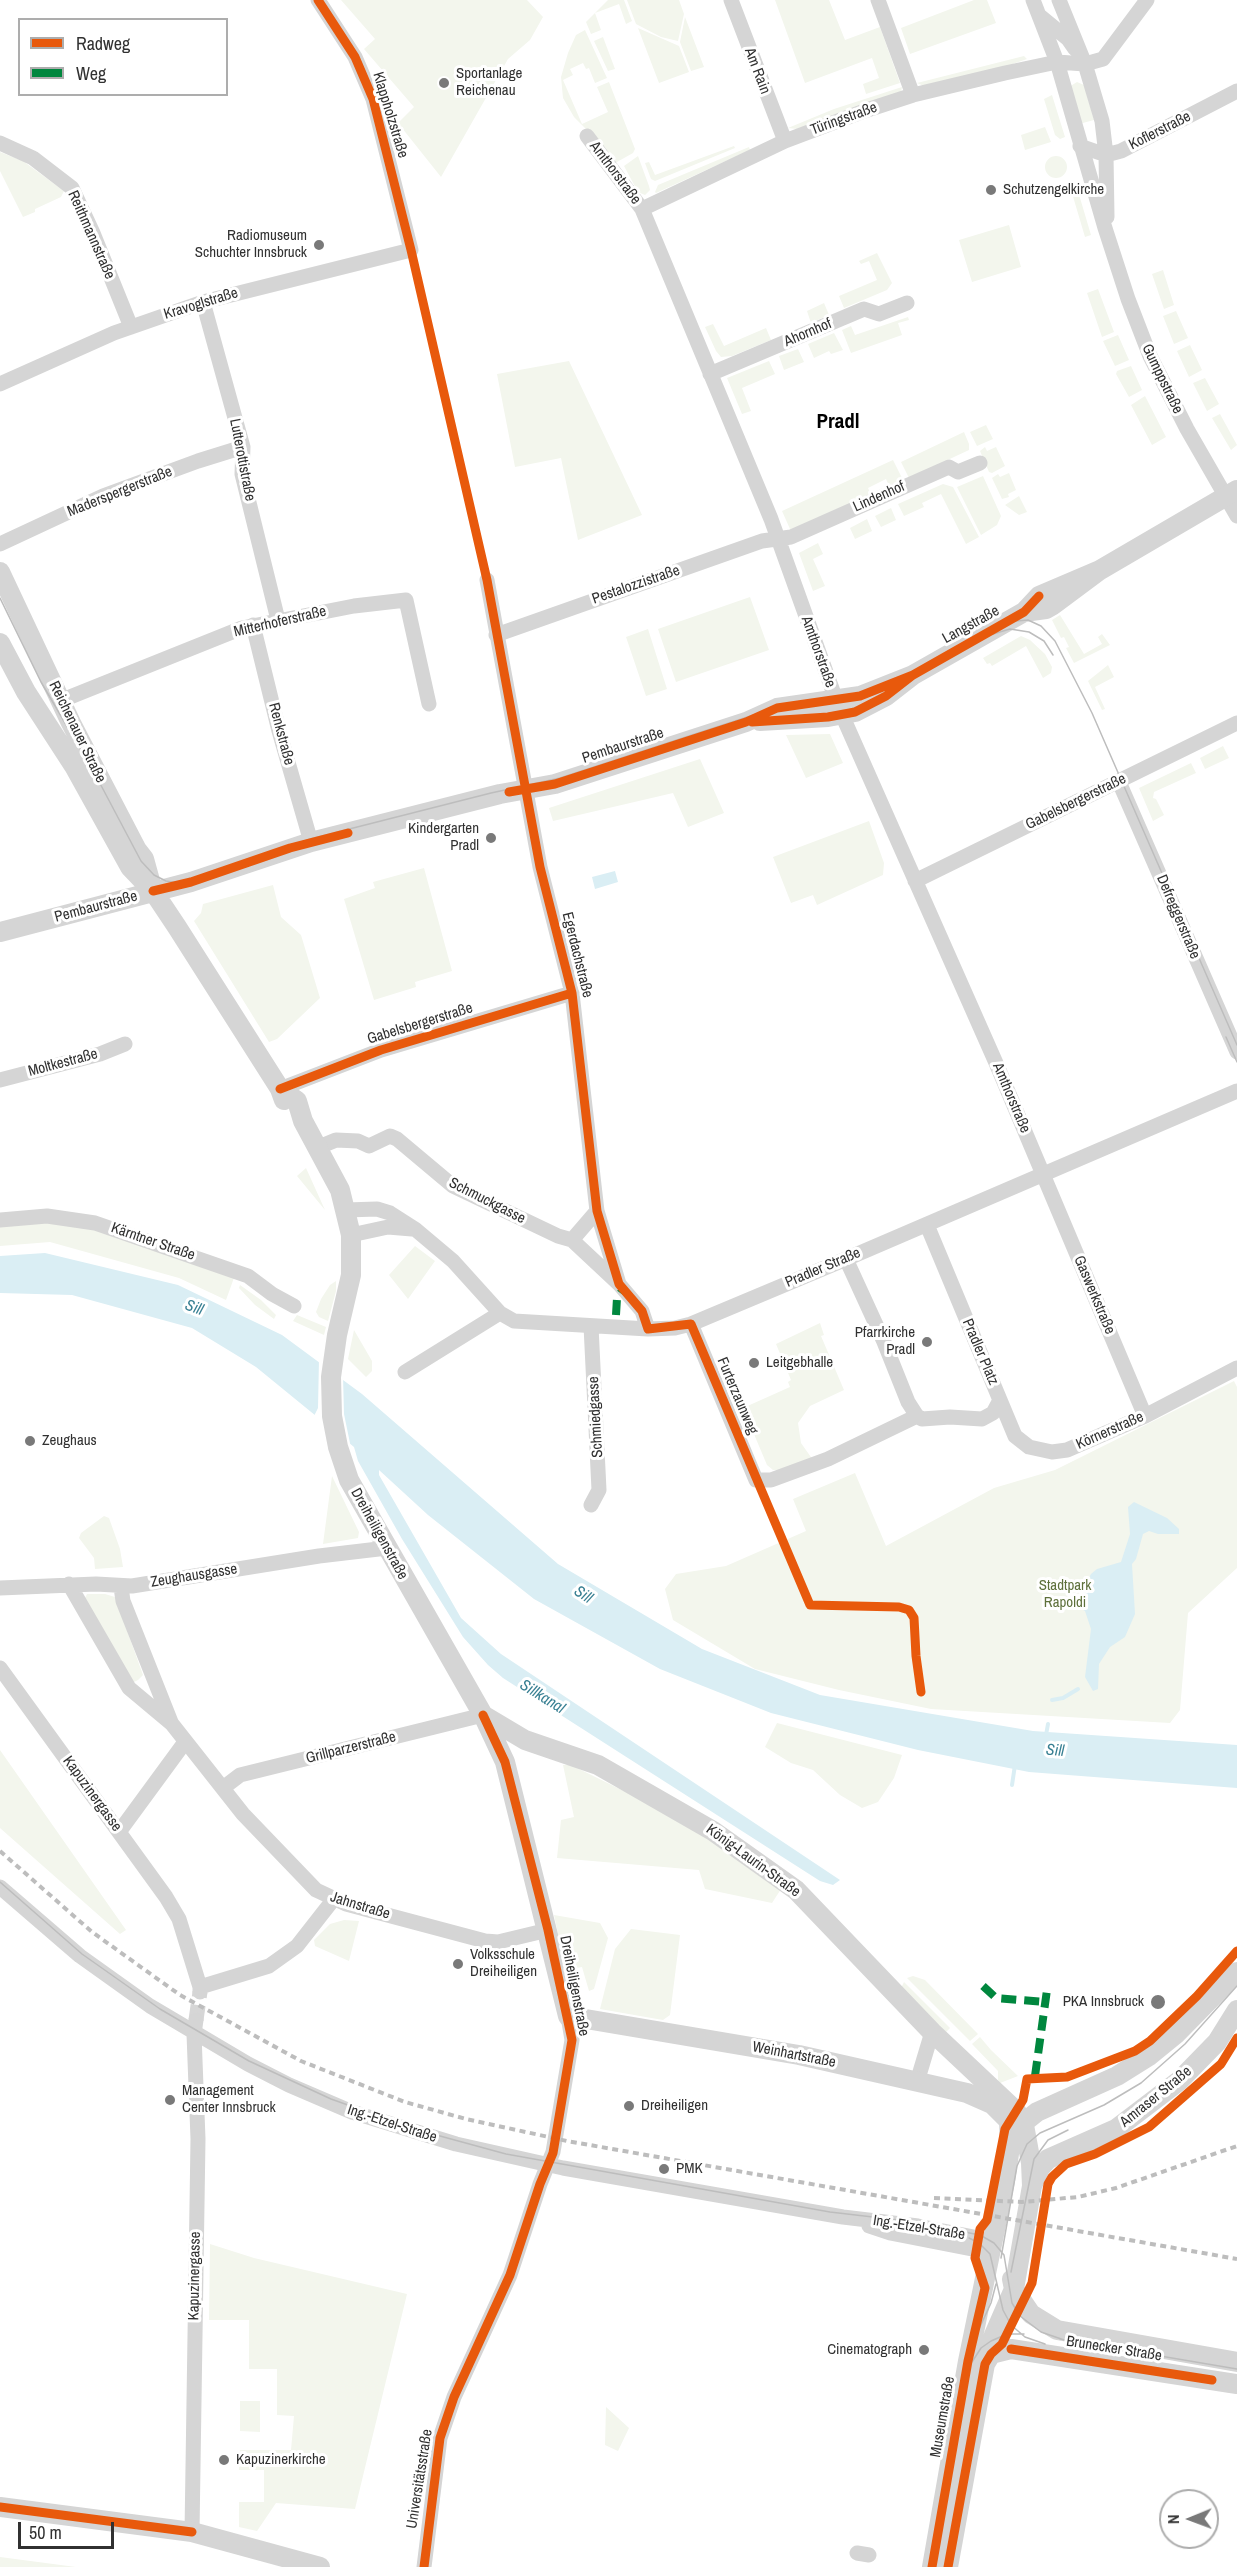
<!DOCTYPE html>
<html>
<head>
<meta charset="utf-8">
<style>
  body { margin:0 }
  #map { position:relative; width:1237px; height:2567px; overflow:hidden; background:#fff; font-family:"Archivo Narrow",sans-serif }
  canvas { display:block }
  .legend { position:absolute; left:18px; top:18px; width:210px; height:78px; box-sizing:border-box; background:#fff; border:2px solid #adadad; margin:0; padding:8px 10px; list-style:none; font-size:18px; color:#313131 }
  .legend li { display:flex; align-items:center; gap:12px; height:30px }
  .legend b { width:30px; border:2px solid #adadad }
  .north { position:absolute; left:1159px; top:2489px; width:60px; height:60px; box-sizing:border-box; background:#fff; border:2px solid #adadad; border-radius:50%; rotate:269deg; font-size:16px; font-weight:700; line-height:24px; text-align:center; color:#313131 }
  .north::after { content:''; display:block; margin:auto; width:21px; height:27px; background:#797979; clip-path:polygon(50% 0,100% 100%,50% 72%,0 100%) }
  .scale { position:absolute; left:18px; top:2522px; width:96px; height:27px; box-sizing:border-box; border:3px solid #313131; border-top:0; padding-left:8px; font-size:18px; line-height:21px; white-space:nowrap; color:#313131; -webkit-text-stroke:4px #fff; paint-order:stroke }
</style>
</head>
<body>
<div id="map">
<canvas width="1237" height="2567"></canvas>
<ul class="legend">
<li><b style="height:8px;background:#e8590c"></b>Radweg</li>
<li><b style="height:8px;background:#00873e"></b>Weg</li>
</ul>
<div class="north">N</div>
<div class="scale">50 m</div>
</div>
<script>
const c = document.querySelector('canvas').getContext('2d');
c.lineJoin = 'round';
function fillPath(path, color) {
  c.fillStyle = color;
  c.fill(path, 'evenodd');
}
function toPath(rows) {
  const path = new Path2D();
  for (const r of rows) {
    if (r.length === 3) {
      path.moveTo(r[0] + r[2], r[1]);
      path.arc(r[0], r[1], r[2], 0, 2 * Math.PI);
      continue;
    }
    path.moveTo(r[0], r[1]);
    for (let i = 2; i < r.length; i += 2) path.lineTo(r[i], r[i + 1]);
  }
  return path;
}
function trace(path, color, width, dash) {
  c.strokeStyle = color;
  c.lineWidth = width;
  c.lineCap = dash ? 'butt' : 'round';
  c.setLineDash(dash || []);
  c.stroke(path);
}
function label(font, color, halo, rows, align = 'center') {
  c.font = font + ' "Archivo Narrow",sans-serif';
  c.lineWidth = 6;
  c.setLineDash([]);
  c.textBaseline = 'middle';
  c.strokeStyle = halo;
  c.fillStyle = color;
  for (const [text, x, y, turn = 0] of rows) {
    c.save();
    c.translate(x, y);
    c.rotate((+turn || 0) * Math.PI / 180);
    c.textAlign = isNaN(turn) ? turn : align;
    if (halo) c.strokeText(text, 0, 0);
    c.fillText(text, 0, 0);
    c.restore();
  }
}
fillPath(toPath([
  [341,0,527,0,543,17,530,40,508,59,441,177,398,123,414,107,364,49,375,39],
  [608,0,624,0,632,21,626,24,619,4,595,13,601,30,591,34,586,22],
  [627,0,679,0,684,14,678,41,661,37,636,24],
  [775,0,829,0,845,40,880,27,900,83,866,94,863,84,879,78,872,58,805,83],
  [974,0,987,0,996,23,910,54,901,28],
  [685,17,704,67,691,71,680,42],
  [638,28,679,46,689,72,659,83],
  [585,30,607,78,595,83,589,68,586,69,583,63,570,69,573,75,563,80,582,124,608,112,597,87,609,82,635,149,633,153,617,162,614,162,589,132,574,117,563,98,561,77,568,53,576,35],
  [603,37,615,69,608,71,594,41],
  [1024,56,1027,59,1004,67,924,86,917,83],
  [1077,82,1084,85,1094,120,1079,124,1069,87],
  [902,87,901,92,797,129,788,128,834,109],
  [1052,95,1065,137,1060,139,1055,135,1044,99],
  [1045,127,1051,142,1025,150,1021,135],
  [734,146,735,148,655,181,651,179,645,163,649,162,655,175],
  [749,147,750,150,656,193,655,192,658,185],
  [0,152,23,161,64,191,61,197,35,209,35,212,23,217,0,171],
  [638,156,649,186,650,190,645,195,638,192,624,166],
  [1056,167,11],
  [1075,181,1091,235,1085,237,1069,183],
  [1009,225,1021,267,972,282,959,240],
  [877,253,892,283,887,290,844,308,839,296,877,280,869,261,861,264,859,261],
  [1163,270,1174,305,1164,309,1152,274],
  [1098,289,1114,332,1102,337,1087,293],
  [824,303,829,315,811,323,807,311],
  [1176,311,1188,338,1174,344,1163,316],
  [908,317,909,320,898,323,902,335,851,353,842,330,851,326,855,335],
  [713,324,724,346,766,328,771,340,732,356,721,357,716,351,705,327],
  [834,333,843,350,831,354,829,351,814,358,808,344],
  [1118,335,1129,360,1115,366,1103,341],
  [1190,345,1202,370,1189,377,1177,351],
  [798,349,804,362,784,370,779,356],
  [569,361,642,515,578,540,561,458,515,467,497,374],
  [769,361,775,374,742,388,751,411,742,414,727,378],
  [1131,366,1142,390,1129,397,1116,374,1117,371],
  [1205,378,1219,404,1207,411,1193,383],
  [1145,396,1166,437,1152,445,1131,405],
  [1220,414,1237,445,1231,450,1212,418],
  [986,425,993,439,977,446,970,432],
  [964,432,969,444,969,450,909,478,901,462],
  [985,447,987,451,996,447,1005,466,992,473,989,472,980,451],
  [893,460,903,480,889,486,886,479,868,488,871,495,793,530,790,529,782,511],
  [1009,473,1016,490,1008,494,1009,497,1002,499,992,478,998,474,1000,477],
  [983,476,1001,516,997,525,981,535,957,487],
  [943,484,953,487,979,537,966,544,941,494,922,503,924,507,904,516,898,504],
  [1019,496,1027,512,1019,515,1005,505],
  [891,508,896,520,881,527,875,516],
  [867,519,872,531,855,539,850,528],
  [818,543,823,554,813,559,825,586,813,591,799,553],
  [750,597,769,650,676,682,658,629],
  [1060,615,1084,654,1102,644,1098,637,1102,634,1110,645,1074,663,1066,648,1069,647,1064,637,1061,638,1052,620],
  [648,629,667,689,646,696,626,637],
  [1021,636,1030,640,1045,654,1052,667,1051,673,1043,678,1026,646,992,666,990,663,987,664,983,658],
  [1108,665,1114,677,1095,687,1105,709,1102,710,1088,681],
  [830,734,843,763,806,778,786,735],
  [1223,746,1229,758,1205,769,1200,758],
  [700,759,724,813,688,827,673,793,553,821,549,808],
  [1191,763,1196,773,1154,792,1153,798,1156,799,1164,815,1153,821,1139,788],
  [869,821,884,863,883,875,817,905,813,895,791,903,773,857],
  [424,868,452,971,415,982,416,987,374,1000,344,899,375,888,373,882],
  [273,885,281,917,301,935,320,998,277,1039,269,1042,194,921,201,913,203,904],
  [306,1168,325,1210,297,1176],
  [48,1221,88,1225,235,1275,226,1300,179,1278,50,1242,0,1246,0,1227],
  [415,1246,435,1261,408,1299,389,1275],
  [336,1281,336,1291,328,1321,319,1317,316,1312,321,1299,330,1285],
  [240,1285,261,1300,276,1315,274,1319,255,1305,239,1288],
  [297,1315,326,1327,324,1335,293,1321],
  [820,1323,824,1335,821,1336,844,1390,810,1406,798,1423,801,1443,813,1460,782,1470,773,1470,767,1465,743,1408,790,1387,788,1382,791,1380,776,1344],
  [354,1330,372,1361,372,1371,366,1377,348,1359],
  [1234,1381,1237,1387,1237,1568,1188,1613,1180,1710,1170,1723,931,1709,839,1690,755,1669,673,1620,665,1589,676,1574,726,1566,806,1531,793,1499,855,1473,886,1546,994,1488,1055,1470],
  [332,1476,359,1532,358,1538,323,1544],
  [104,1516,109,1518,120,1549,123,1567,95,1569,94,1558,79,1538,81,1533],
  [87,1594,105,1594,115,1597,143,1675,138,1680,132,1683,85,1598],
  [777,1723,902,1755,894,1778,878,1802,862,1808,840,1795,813,1770,791,1763,765,1747],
  [0,1750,126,1930,120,1934,0,1828],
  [563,1765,571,1765,705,1831,783,1886,772,1903,705,1889,699,1870,557,1858,561,1820,574,1817],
  [554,1915,600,1923,608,1938,594,1989,589,1991,582,1967,566,1970],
  [344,1920,359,1921,349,1961,315,1946,314,1940,330,1924],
  [631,1929,680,1935,670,2015,663,2020,600,2009,615,1949],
  [913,1976,925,1980,978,2034,970,2041,907,1978],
  [904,1982,950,2028,945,2033,901,1988],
  [980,2037,991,2050,1018,2076,1000,2083,998,2080,998,2071,972,2044],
  [210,2244,254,2258,407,2294,355,2509,276,2503,257,2531,239,2527,239,2502,264,2502,264,2470,239,2470,240,2450,291,2450,294,2416,277,2415,277,2369,249,2369,249,2320,209,2320],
  [240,2401,260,2401,260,2432,240,2431],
  [606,2407,629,2428,618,2451,605,2445],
  [0,2557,76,2567,0,2567]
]), '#f3f6ed');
fillPath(toPath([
  [615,871,618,882,595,889,592,877],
  [45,1253,178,1285,282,1335,362,1394,558,1564,702,1649,820,1695,1033,1731,1237,1745,1237,1788,1029,1772,918,1750,771,1713,660,1669,534,1599,428,1515,379,1470,379,1475,461,1618,501,1654,840,1880,833,1885,820,1881,503,1678,488,1665,463,1637,402,1539,358,1461,354,1447,256,1367,192,1328,72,1295,0,1293,0,1256],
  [1134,1502,1167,1518,1179,1529,1179,1534,1158,1534,1149,1531,1143,1534,1136,1559,1132,1564,1135,1614,1125,1637,1110,1647,1099,1664,1098,1689,1093,1691,1085,1677,1091,1629,1085,1611,1078,1607,1077,1600,1091,1574,1097,1569,1121,1562,1130,1534,1128,1507]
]), '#daeef4');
fillPath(toPath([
  [319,1359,343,1376,344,1414,351,1448,313,1418,318,1408]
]), '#fff');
trace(toPath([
  [1052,1700,1063,1698,1078,1689],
  [1046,1735,1048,1724],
  [1012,1785,1015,1765]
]), '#daeef4', 4);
trace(toPath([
  [196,2020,200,1992]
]), '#d6d6d6', 15, [15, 8]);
trace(toPath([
  [731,0,785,141],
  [878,0,913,95],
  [1033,0,1057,62,1105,228,1128,299,1150,356,1187,429,1237,516],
  [1059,0,1085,64,1102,121,1106,155,1107,217],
  [1040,16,1068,39,1075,49],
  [587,136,642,209,771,519,839,708,996,1063,1145,1416],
  [0,143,33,158,72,188,93,233,131,327],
  [1080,146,1106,155,1121,151,1237,91],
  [642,209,785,141,867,110,913,95,1005,73,1057,62,1085,64,1103,59,1147,0],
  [203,302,243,447,242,474,278,620],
  [710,374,864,309,879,314,907,303],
  [0,384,114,333,203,302,411,250,373,99,355,57,318,0],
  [0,544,103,496,198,461,243,447],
  [487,580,540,867,572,993,597,1211,619,1284,642,1311,648,1329],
  [253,625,279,731,311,842],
  [496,635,762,541,791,537,949,467,958,472,980,463],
  [60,701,242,628,354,606,406,600,429,704],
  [1119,782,1237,1052],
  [915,881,1237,723],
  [0,1080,100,1054,125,1044],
  [280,1089,381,1050,572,993],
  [319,1147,336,1140,358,1141,369,1146,390,1136,397,1139,453,1186,558,1236,572,1240,619,1284],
  [346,1210,377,1209,390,1213,415,1229,453,1261,500,1313,514,1321,648,1329,675,1328,691,1324,846,1259,1237,1091],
  [0,1220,47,1216,95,1223,248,1276,272,1294,294,1306],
  [927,1225,1015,1436,1029,1447,1052,1452,1067,1450,1145,1416,1237,1368],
  [351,1235,388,1227,412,1229],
  [572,1240,597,1211],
  [846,1259,884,1342,908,1402,917,1416,922,1419,950,1417,982,1419,993,1413,1000,1400],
  [691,1324,756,1480,771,1480,828,1459,917,1416],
  [591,1326,599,1490,591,1505],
  [405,1372,500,1313],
  [69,1584,129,1688,172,1724,243,1814,316,1890,346,1904,485,1941,498,1942,548,1930],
  [121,1587,123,1601,171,1722],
  [0,1588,96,1584,132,1586,319,1556,387,1548],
  [0,1668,166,1897,179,1919,200,1987,200,1992],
  [223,1788,240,1775,483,1715],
  [119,1832,185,1742],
  [0,1887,80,1956,150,2006,248,2064,289,2085,352,2112,456,2144,563,2168,843,2217,918,2226,994,2241],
  [200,1987,269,1966,297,1946,333,1900],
  [917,2082,932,2032],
  [869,2226,890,2233,977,2250,986,2260,988,2271],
  [192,2532,198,2139,194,2034,196,2020],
  [857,2553,869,2555],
  [424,2567,440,2438,454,2397,510,2275,540,2184,553,2152,572,2040,568,2016]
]), '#d5d5d5', 15);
trace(toPath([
  [0,572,71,723,137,850,144,859,152,888],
  [1024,612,1046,609,1053,605,1100,570,1237,490],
  [0,643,26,692,74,766,130,867,153,891,177,927,280,1089,284,1100],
  [760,721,828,717,855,712,886,696,913,675,1024,612,1039,596,1100,570],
  [0,932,191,882,311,842,500,794,555,784,746,722,777,708,860,696,913,675],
  [280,1089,297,1101,303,1121,340,1190,351,1235,351,1275,337,1335,331,1377,332,1416,338,1447,349,1480,483,1715,505,1762,568,2016,799,2055,967,2093,992,2104,1009,2121,1010,2147,1005,2181,968,2361,932,2567],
  [483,1715,525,1740,598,1765,713,1831,796,1890,932,2032,1016,2111,1024,2125,1031,2163,1032,2186,1014,2289,994,2335,985,2364,948,2567],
  [1018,2134,1027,2120,1037,2112,1117,2076,1149,2056,1176,2034,1237,1972],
  [1032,2186,1040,2168,1048,2159,1116,2129,1179,2081,1217,2042,1237,2010],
  [1012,2279,1014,2289,1031,2314,1057,2330,1237,2362],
  [985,2364,991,2354,1011,2349,1237,2384],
  [0,2507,192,2532,320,2567]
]), '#d5d5d5', 20);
trace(toPath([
  [0,598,41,682,95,774,141,861,154,875,166,881,179,883,310,839,491,793,560,778,772,709,853,697,901,678,1003,622,1028,620,1041,626,1055,641,1092,713,1237,1045],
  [993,634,1010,629,1029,632,1044,641,1053,655],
  [755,722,842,712,866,704,896,689],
  [1226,1037,1237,1062],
  [0,1882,82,1954,160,2009,249,2061,331,2099,418,2130,506,2154,830,2212,907,2221,980,2235,994,2243,1004,2255,1012,2303,1020,2316,1041,2332,1067,2341],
  [969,2238,979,2243,990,2254,1003,2310,1011,2325,1025,2337,1045,2344],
  [1001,2258,1017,2166,1027,2144,1040,2133,1104,2105,1141,2083,1185,2044,1237,1986],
  [1011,2272,1034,2159,1048,2140,1068,2130],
  [1060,2339,1237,2369],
  [972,2362,981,2348,991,2341,1007,2334,1024,2334],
  [932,2567,973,2342,991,2303,996,2284]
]), '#bdbdbd', 1.5);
trace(toPath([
  [0,1851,92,1932,180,1995,301,2061,405,2102,466,2119,567,2141,1237,2259],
  [934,2198,1022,2202,1078,2197,1116,2188,1237,2146]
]), '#bdbdbd', 4, [6, 4.5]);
trace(toPath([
  [616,1315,617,1298,622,1291],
  [983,1986,996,1998,1045,2002],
  [1035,2076,1047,1990]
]), '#00873e', 8, [15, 8]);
trace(toPath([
  [318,0,355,57,373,99,411,250,487,580,540,867,572,993,597,1211,619,1284,642,1311,648,1329,691,1324,810,1605,899,1607,909,1610,914,1618,916,1656,921,1692],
  [752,722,828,717,855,712,886,696,913,675,1024,612,1039,596],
  [509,792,555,784,746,722,777,708,860,696,913,675],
  [153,891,191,882,290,848,348,833],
  [280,1089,381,1050,572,993],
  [1011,2349,1212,2380],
  [0,2507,192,2532],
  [424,2567,440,2438,454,2397,510,2275,540,2184,553,2153,572,2040,548,1930,505,1762,483,1715],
  [932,2567,968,2361,985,2288,975,2258,980,2229,987,2220,1005,2129,1023,2100,1027,2079,1067,2077,1135,2051,1150,2041,1197,1996,1237,1951],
  [948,2567,985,2364,991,2354,1002,2344,1032,2283,1048,2184,1052,2177,1066,2164,1095,2154,1149,2127,1221,2064,1237,2038]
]), '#e8590c', 9);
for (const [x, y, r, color] of [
  [444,83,6,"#797979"],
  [991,190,6,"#797979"],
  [319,245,6,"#797979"],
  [491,838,6,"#797979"],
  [927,1342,6,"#797979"],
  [754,1363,6,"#797979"],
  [30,1441,6,"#797979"],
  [458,1964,6,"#797979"],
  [1158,2002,8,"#797979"],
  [170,2100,6,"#797979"],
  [629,2106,6,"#797979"],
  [664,2169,6,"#797979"],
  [924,2350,6,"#797979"],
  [224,2460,6,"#797979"]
]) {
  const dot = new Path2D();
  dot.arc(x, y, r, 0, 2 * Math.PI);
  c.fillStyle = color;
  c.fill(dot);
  trace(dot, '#fff', 2);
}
label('15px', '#313131', '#fff', [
  ["Am Rain",757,71,69],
  ["Klappholzstraße",390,115,73],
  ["Türingstraße",844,119,-20],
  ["Koflerstraße",1160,131,-27],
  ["Amthorstraße",615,173,53],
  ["Reithmannstraße",91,235,66],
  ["Kravoglstraße",201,304,-17],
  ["Ahornhof",808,333,-23],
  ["Gumppstraße",1162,379,64],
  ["Lutterottistraße",242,460,79],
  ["Maderspergerstraße",120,492,-22],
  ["Lindenhof",879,497,-24],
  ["Pestalozzistraße",636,585,-19],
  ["Mitterhoferstraße",280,622,-13],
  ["Langstraße",971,625,-29],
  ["Amthorstraße",818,652,70],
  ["Reichenauer Straße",77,732,64],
  ["Renkstraße",281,734,75],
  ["Pembaurstraße",623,746,-18],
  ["Gabelsbergerstraße",1076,802,-26],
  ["Pembaurstraße",96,907,-15],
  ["Defreggerstraße",1178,917,67],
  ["Egerdachstraße",577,955,76],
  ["Gabelsbergerstraße",420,1024,-17],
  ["Moltkestraße",63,1063,-15],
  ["Amthorstraße",1011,1098,67],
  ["Schmuckgasse",487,1201,27],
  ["Kärntner Straße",153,1242,19],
  ["Pradler Straße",823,1268,-23],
  ["Gaswerkstraße",1094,1295,67],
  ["Pradler Platz",980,1352,67],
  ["Furterzaunweg",737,1396,67],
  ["Schmiedgasse",596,1417,-93],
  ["Körnerstraße",1110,1431,-24],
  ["Dreiheiligenstraße",379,1534,61],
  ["Zeughausgasse",194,1576,-9],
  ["Grillparzerstraße",351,1748,-14],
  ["Kapuzinergasse",92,1794,54],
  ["König-Laurin-Straße",753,1861,36],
  ["Jahnstraße",360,1906,17],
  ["Dreiheiligenstraße",574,1986,79],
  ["Weinhartstraße",794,2055,11],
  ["Amraser Straße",1156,2097,-39],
  ["Ing.-Etzel-Straße",392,2124,18],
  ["Ing.-Etzel-Straße",919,2228,9],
  ["Kapuzinergasse",195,2276,-89],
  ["Brunecker Straße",1114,2349,9],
  ["Museumstraße",943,2417,-80],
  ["Universitätsstraße",420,2479,-81]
]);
label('15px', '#313131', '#fff', [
  ["Sportanlage",456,74],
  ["Reichenau",456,91],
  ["Schutzengelkirche",1003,190],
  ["Radiomuseum",307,236,"right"],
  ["Schuchter Innsbruck",307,253,"right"],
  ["Kindergarten",479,829,"right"],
  ["Pradl",479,846,"right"],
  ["Pfarrkirche",915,1333,"right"],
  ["Pradl",915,1350,"right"],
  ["Leitgebhalle",766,1363],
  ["Zeughaus",42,1441],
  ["Volksschule",470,1955],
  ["Dreiheiligen",470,1972],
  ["PKA Innsbruck",1144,2002,"right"],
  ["Management",182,2091],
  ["Center Innsbruck",182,2108],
  ["Dreiheiligen",641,2106],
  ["PMK",676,2169],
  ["Cinematograph",912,2350,"right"],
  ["Kapuzinerkirche",236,2460]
], 'left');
label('15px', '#5e703b', '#fff', [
  ["Stadtpark",1065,1586],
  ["Rapoldi",1065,1603]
]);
label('italic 16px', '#377f92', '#fff', [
  ["Sill",194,1308,20],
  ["Sill",583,1595,34],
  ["Sillkanal",542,1697,32],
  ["Sill",1055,1751,5]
]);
label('bold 21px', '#000', '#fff', [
  ["Pradl",838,422]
]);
</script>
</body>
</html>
